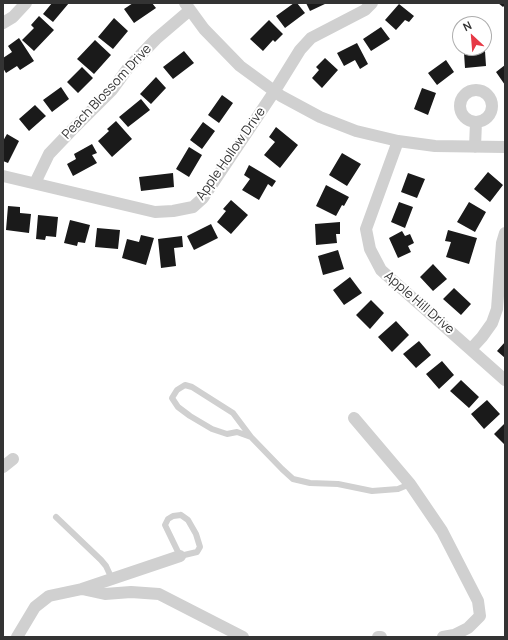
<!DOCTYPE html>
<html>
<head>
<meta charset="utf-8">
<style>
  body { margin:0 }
  #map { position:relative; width:508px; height:640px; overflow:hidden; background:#fff; font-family:Manrope,sans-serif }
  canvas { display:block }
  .frame { position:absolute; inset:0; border:4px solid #333; pointer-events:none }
  .north { position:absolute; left:452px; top:16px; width:40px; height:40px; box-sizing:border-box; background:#fff; border:1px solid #adadad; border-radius:50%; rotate:334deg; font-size:11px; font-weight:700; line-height:16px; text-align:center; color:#333 }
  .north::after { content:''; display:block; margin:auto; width:14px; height:18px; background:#e63946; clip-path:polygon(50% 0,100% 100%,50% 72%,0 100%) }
</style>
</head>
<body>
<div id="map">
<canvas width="508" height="640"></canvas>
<div class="frame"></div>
<div class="north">N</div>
</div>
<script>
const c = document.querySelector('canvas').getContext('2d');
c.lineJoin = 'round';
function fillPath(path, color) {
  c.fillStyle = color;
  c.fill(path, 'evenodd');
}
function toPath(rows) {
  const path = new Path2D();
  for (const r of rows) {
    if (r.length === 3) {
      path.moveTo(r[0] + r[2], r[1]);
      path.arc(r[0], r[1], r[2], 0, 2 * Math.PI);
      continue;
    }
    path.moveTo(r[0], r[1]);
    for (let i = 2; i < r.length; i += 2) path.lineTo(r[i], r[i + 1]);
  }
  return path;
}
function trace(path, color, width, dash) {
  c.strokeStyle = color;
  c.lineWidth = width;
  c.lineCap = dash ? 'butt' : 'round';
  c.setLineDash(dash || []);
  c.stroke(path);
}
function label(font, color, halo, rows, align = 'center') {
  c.font = font + ' Manrope,sans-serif';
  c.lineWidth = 4;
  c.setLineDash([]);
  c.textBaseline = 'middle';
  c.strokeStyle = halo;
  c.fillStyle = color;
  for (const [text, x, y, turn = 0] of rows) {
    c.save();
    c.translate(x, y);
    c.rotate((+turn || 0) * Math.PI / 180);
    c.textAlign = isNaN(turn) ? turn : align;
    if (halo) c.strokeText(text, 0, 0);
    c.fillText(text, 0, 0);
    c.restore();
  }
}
fillPath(toPath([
  [52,3,69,3,53,22,43,14],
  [133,3,152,3,156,8,134,23,124,9],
  [294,3,297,3,305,13,285,28,276,16],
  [306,3,327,3,310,11],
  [498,3,505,3,505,5,503,7],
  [399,4,414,16,409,22,405,20,396,30,385,20],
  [39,16,54,30,34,51,22,40,34,28,31,25],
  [114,18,128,31,113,49,98,37],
  [269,20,283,34,275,42,273,40,263,51,250,39],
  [381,27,390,39,371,51,363,39],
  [19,38,34,61,20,70,17,66,6,73,3,68,3,58,12,52,8,46],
  [95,40,111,55,94,74,77,59],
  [357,43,368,64,360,69,355,60,344,66,337,53],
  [184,51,194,63,173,79,163,67],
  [485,51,486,66,465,68,464,53],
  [325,58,338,70,322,88,312,78,319,70,316,67],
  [446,60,454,72,437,85,428,73],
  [505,65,505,85,496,72],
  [82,67,93,78,78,93,67,82],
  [156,77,166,88,151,104,140,94],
  [61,87,69,99,52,112,43,100],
  [422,88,436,93,428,115,414,109],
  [222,95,233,103,219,123,208,115],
  [141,99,150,110,128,127,119,117],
  [35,105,46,116,29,131,19,119],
  [116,121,132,139,112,157,98,141,109,131,107,129],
  [203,122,215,131,202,149,190,140],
  [276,127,298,145,280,168,264,155,275,142,269,137],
  [7,134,19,141,8,163,3,161,3,141],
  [92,144,97,153,92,155,97,163,73,176,67,164,76,159,74,154],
  [189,147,202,155,189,177,176,169],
  [342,153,361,164,347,186,329,175],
  [249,165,276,181,272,187,268,184,259,200,242,190,250,179,244,175],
  [488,172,503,185,490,202,474,189],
  [173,173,174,187,141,191,139,177],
  [408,173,425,179,417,198,401,192],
  [326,185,349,197,344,206,342,205,336,216,316,206],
  [231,200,248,215,231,234,217,222,226,211,223,209],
  [399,202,413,207,405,228,391,222],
  [469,202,486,212,475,232,457,222],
  [8,206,20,207,20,213,31,214,29,233,6,230],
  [38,215,58,217,56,237,46,236,45,240,36,239],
  [70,220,90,225,85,243,78,242,77,246,64,243],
  [340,222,340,234,336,234,337,243,316,245,315,224],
  [211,224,218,238,194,250,187,236],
  [97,228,120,230,118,249,95,247],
  [448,230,477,238,469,264,446,257,451,242,445,241],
  [402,231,405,236,410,234,414,243,408,246,411,252,398,258,389,238],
  [141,235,154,238,146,265,122,258,127,239,139,242],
  [182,236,183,247,174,248,176,266,161,268,158,239],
  [338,250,344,269,323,275,318,256],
  [433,264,447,279,433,291,420,277],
  [350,277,362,293,344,305,333,290],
  [454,288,471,304,461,315,443,299],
  [371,300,384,313,370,329,356,315],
  [396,321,409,335,392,352,378,337],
  [419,341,431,355,416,368,403,354],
  [505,342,505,358,497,351],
  [442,361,454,375,439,389,426,374],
  [461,380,479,397,469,408,450,391],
  [487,400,500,414,484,429,471,414],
  [505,423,505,445,494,434]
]), '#1a1a1a');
trace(toPath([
  [251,437,233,413,192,387,185,385,177,390,172,398,178,407,190,416,212,429,227,434,237,432,251,437,282,469,293,479,310,483,338,484,372,491,398,489,410,484],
  [181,515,188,520,196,534,200,547,197,552,180,556,165,525,168,519,173,516,181,515],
  [56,517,101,560,106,566,112,579]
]), '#d0d0d0', 6);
trace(toPath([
  [185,3,204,29,240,66,281,96,320,117,356,131,398,141,435,146,505,147],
  [3,23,13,17,26,3],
  [476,106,16],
  [398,141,366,229,370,249,381,270,505,380],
  [475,147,476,122],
  [3,176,155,212,173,211,193,207,203,198,274,92,300,50,311,38,365,10,372,3],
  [35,183,49,154,70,132,112,90,128,68,156,39,190,10],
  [471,349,482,337,492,323,497,309,502,243,505,233],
  [354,418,410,484,442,531,478,601,480,616,468,628,454,635,443,637],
  [3,467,13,459],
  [82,589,180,556],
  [17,637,35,607,49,596,82,589,105,594,131,592,159,594,243,637],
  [378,637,381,637]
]), '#d0d0d0', 12);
label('13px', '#333', '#fff', [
  ["Peach Blossom Drive",107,92,-47],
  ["Apple Hollow Drive",231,154,-55],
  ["Apple Hill Drive",419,303,41]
]);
</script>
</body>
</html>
